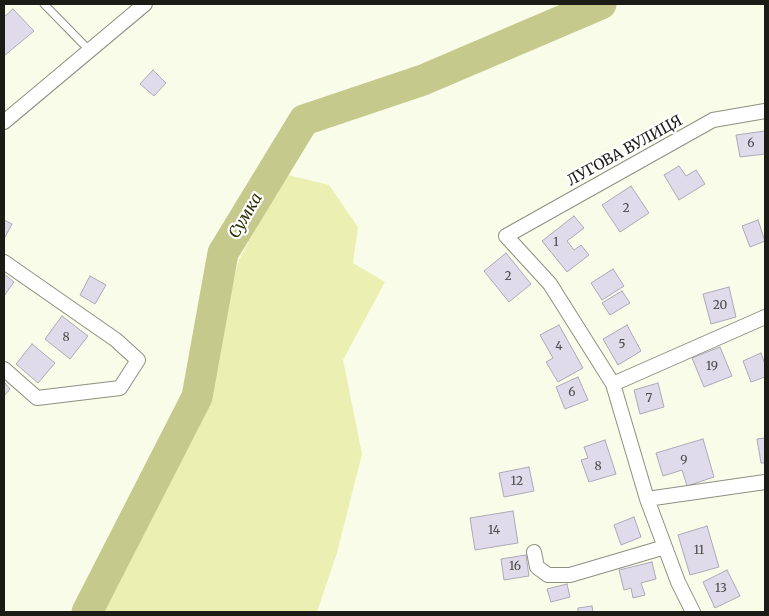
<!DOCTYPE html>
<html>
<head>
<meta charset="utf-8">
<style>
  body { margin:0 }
  #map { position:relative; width:769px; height:616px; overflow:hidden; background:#fafcea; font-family:Merriweather,serif }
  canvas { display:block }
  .frame { position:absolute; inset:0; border:5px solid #1c1c16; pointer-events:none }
</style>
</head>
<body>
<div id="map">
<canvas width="769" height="616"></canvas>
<div class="frame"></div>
</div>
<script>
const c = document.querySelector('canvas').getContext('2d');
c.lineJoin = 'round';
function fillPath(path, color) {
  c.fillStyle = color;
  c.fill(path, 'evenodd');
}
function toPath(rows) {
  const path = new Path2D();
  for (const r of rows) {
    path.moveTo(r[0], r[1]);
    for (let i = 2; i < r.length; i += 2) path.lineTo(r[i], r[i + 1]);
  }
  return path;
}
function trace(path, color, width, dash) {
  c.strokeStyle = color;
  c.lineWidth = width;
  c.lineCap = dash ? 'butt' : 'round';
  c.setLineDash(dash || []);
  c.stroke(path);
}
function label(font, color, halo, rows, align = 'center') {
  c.font = font + ' Merriweather,serif';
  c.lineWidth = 4.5;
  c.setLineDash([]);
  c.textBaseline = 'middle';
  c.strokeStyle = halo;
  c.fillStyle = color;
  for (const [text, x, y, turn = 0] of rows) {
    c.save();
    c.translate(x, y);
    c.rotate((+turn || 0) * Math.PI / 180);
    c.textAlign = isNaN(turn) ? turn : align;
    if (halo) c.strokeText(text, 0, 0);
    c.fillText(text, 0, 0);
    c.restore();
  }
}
fillPath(toPath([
  [284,174,329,185,358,227,353,263,385,282,343,360,362,454,337,553,317,612,87,612,197,397,239,260]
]), '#ebf0b2');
trace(toPath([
  [87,612,197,397,223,253,304,120,423,80,601,4]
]), '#c5ca8c', 31);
const building = toPath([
  [13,9,34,31,4,56,4,17,13,9],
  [153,70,166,83,154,96,140,84,153,70],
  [765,131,765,154,740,157,736,135,765,131],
  [679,166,686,176,696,170,705,184,679,200,664,175,679,166],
  [631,186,649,213,620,232,602,205,631,186],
  [574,216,584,228,567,241,574,250,581,245,589,255,567,272,542,241,574,216],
  [4,220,12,224,4,239,4,220],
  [758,220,765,241,750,247,742,226,758,220],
  [506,253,531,284,509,302,484,271,506,253],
  [613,269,624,286,602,300,591,283,613,269],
  [4,274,14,282,4,296,4,274],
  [90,276,106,285,95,304,80,295,90,276],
  [729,287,736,317,711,324,703,294,729,287],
  [622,291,630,303,610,315,602,303,622,291],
  [62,316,88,336,70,359,45,339,62,316],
  [559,325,583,368,558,382,546,362,553,358,540,335,559,325],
  [627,325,641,351,618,365,603,339,627,325],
  [32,344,55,363,38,383,16,364,32,344],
  [720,347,732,376,704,387,692,358,720,347],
  [761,353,765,364,765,377,751,382,743,361,761,353],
  [578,377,588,400,565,409,556,387,578,377],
  [4,382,10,389,4,396,4,382],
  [658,383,664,407,640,414,634,390,658,383],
  [765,438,765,463,761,463,757,439,765,438],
  [703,439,714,477,687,486,682,470,663,476,656,453,703,439],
  [605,440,616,474,589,482,581,460,588,458,584,447,605,440],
  [529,467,534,491,504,497,499,473,529,467],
  [513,511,518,543,475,550,470,518,513,511],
  [634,517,641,537,621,545,614,525,634,517],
  [707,526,719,567,690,575,678,535,707,526],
  [526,555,529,576,504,580,501,559,526,555],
  [652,562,656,579,641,583,645,595,633,598,631,588,624,590,619,570,652,562],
  [727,570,740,596,715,608,703,582,727,570],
  [567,584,570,597,551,602,547,589,567,584],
  [592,606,593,612,578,612,578,608,592,606]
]);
fillPath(building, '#dfdbeb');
trace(building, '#aca9b8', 1);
const lane = toPath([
  [44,4,89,50]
]);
const street = toPath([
  [4,122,145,4],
  [4,262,116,340,138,360,120,388,37,398,4,369],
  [613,384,765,317],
  [647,499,765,482],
  [534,552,537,567,548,575,570,575,665,547],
  [693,612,678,582,647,499,613,384,550,284,506,236,713,120,765,111]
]);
trace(lane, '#8e8f80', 9);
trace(street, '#8e8f80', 16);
trace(lane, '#fff', 7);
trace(street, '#fff', 14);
label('12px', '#4d4c4b', null, [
  ["6",751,144],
  ["2",626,209],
  ["1",556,243],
  ["2",508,277],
  ["20",720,306],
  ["8",66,338],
  ["5",622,345],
  ["4",559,347],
  ["19",712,367],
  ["6",572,393],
  ["7",649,399],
  ["9",684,461],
  ["8",598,467],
  ["12",517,482],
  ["14",494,531],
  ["11",699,551],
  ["16",515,567],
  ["13",721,589]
]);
label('15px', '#1c1c16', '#fff', [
  ["ЛУГОВА ВУЛИЦЯ",625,151,-29]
]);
label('italic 16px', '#2e2f00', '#fff', [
  ["Сумка",246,216,-59]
]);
</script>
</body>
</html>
